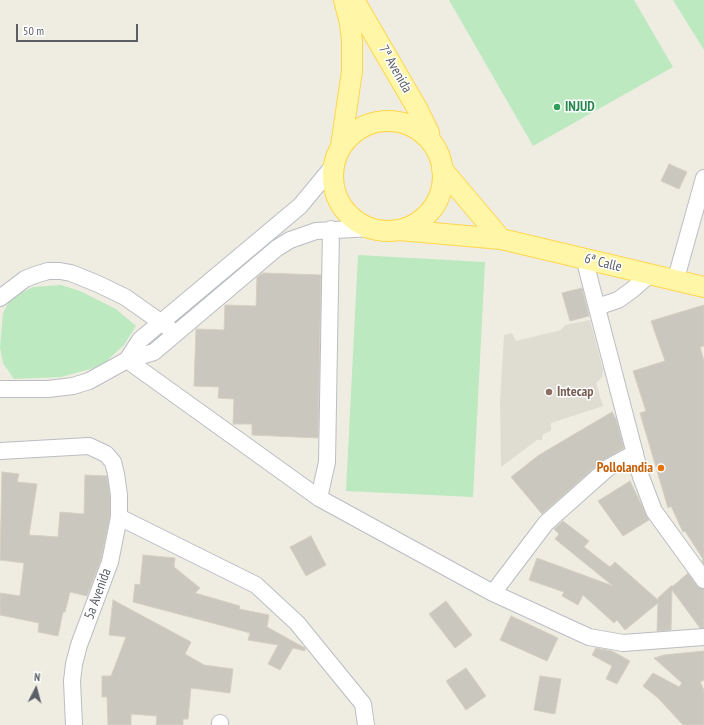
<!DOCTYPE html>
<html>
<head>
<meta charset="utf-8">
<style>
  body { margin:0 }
  #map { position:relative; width:704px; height:725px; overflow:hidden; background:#efede2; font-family:"PT Sans Narrow",sans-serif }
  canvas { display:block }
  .north { position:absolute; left:16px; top:669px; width:40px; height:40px; -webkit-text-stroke:3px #fff; paint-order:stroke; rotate:6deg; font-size:11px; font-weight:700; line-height:16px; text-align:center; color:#5b5f65 }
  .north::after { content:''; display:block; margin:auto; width:14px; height:18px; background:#5b5f65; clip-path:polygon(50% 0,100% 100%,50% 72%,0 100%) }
  .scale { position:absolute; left:16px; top:24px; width:122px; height:18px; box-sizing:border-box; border:2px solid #5b5f65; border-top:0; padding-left:5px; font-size:12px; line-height:14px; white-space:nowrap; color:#5b5f65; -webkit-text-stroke:3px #fff; paint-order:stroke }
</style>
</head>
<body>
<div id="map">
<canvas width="704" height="725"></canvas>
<div class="north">N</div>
<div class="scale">50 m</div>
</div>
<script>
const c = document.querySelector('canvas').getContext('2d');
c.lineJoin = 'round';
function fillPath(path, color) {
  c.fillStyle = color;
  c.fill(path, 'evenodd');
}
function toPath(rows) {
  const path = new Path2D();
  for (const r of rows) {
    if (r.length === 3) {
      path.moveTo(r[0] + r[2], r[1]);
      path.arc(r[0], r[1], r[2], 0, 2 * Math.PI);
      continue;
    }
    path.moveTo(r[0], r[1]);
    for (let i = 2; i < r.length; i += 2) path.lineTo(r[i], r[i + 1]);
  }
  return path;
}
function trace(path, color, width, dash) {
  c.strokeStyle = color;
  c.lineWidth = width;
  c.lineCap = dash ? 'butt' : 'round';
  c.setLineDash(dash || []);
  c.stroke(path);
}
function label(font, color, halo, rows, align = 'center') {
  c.font = font + ' "PT Sans Narrow",sans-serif';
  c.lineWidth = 3;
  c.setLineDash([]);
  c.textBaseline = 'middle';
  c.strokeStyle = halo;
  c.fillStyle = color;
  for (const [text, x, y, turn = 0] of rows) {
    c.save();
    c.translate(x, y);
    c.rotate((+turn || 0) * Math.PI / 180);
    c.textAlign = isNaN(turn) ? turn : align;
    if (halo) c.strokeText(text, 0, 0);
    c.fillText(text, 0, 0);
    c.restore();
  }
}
fillPath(toPath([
  [590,320,603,370,602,377,596,383,603,406,551,423,551,431,543,434,542,440,537,440,501,467,500,401,504,335,512,333,516,341,561,330,565,325]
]), '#dfdcd1');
fillPath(toPath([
  [449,0,634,0,673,67,533,146],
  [673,0,704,0,704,50],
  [358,255,485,262,473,497,346,491],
  [61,285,80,291,116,309,136,326,124,345,101,366,61,377,14,379,3,363,0,347,3,313,11,298,33,287]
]), '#bce9bf');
const building = toPath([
  [669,164,687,172,679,189,661,181,669,164],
  [263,273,321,275,318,438,252,435,252,424,233,424,234,399,218,398,219,387,194,386,196,329,224,330,225,305,256,306,257,277,263,273],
  [582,288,589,316,570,321,562,293,582,288],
  [704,305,704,346,700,347,704,361,704,564,702,561,703,559,685,531,683,532,671,506,668,508,640,413,646,411,633,371,665,361,651,321,704,305],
  [612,412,616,419,624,448,603,460,542,514,511,477,539,455,612,412],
  [2,472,19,474,17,482,37,484,29,535,58,537,60,512,84,514,85,475,107,476,110,496,110,516,101,559,87,596,70,592,65,612,63,612,58,636,38,632,39,623,0,615,0,593,20,596,24,563,0,560,2,472],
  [630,481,649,520,623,536,598,501,630,481],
  [563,521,589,541,584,547,610,567,615,562,658,600,658,598,672,585,672,587,688,573,697,586,704,589,704,628,700,628,672,590,671,630,657,631,658,603,625,630,617,620,614,623,583,595,578,605,562,596,564,592,529,580,537,558,613,586,555,539,559,534,554,529,563,521],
  [311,536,326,565,306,576,290,547,311,536],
  [143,555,175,558,174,567,200,588,195,593,240,606,239,609,269,615,267,627,305,648,305,651,293,648,280,670,268,664,278,645,248,640,250,633,133,602,135,584,140,585,143,555],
  [113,600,191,642,185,654,204,665,233,669,230,693,191,688,188,719,183,719,183,725,156,725,157,716,131,714,131,725,108,725,107,697,102,697,102,676,111,676,126,637,109,635,113,600],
  [446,601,472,635,455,648,429,614,446,601],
  [511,616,558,638,547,661,500,640,511,616],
  [596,648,612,651,630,661,617,684,606,679,612,666,592,655,596,648],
  [704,651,704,680,700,682,704,690,704,725,683,725,658,698,643,686,653,673,679,687,682,683,654,658,664,655,704,651],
  [466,668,486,696,466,710,446,681,466,668],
  [540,676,561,679,555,714,534,710,540,676]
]);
fillPath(building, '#cac7bf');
trace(building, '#d4cfc0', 1);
const minor = toPath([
  [584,258,641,477,654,511,704,580],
  [675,282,704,178],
  [0,298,25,279,35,275,48,271,60,271,71,273,98,284,125,297,169,328],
  [597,307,618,300,632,290,649,275],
  [127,360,319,498,493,593,589,637,623,643,704,637],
  [127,360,140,340,300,206,334,165],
  [0,389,48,389,73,386,89,381,127,360,154,352,277,248,290,240,316,231,372,228],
  [0,451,89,446,106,454,113,462,116,474,119,495,119,517,110,562,79,645,74,664,72,681,74,725],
  [319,498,327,462,331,229],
  [119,517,256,585,297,623,363,704,366,725],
  [493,593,546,523,609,467,635,453],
  [220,723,220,725]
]);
const major = toPath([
  [354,0,418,110,429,133,430,141],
  [388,176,55],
  [341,146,352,71,352,41,350,23,344,0],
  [442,169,501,239],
  [399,230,501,239,704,287]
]);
trace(minor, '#babdc3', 18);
trace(major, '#fed64c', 22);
trace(minor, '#fff', 16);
trace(major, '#fff6a7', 20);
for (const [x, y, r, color] of [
  [557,107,4,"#2e9e5b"],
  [549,392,4,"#8d6e63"],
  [661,468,4,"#e8710a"]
]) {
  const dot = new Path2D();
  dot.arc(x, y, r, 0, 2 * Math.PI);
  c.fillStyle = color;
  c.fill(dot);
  trace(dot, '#fff', 1.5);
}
label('14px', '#5b5f65', '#fff', [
  ["7ª Avenida",395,69,60],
  ["6ª Calle",603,263,14],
  ["5a Avenida",98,594,-70]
]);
label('bold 14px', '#27864d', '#fff', [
  ["INJUD",565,107]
], 'left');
label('bold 14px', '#785e54', '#fff', [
  ["Intecap",557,392]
], 'left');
label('bold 14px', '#c56008', '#fff', [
  ["Pollolandia",653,468]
], 'right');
</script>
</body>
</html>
